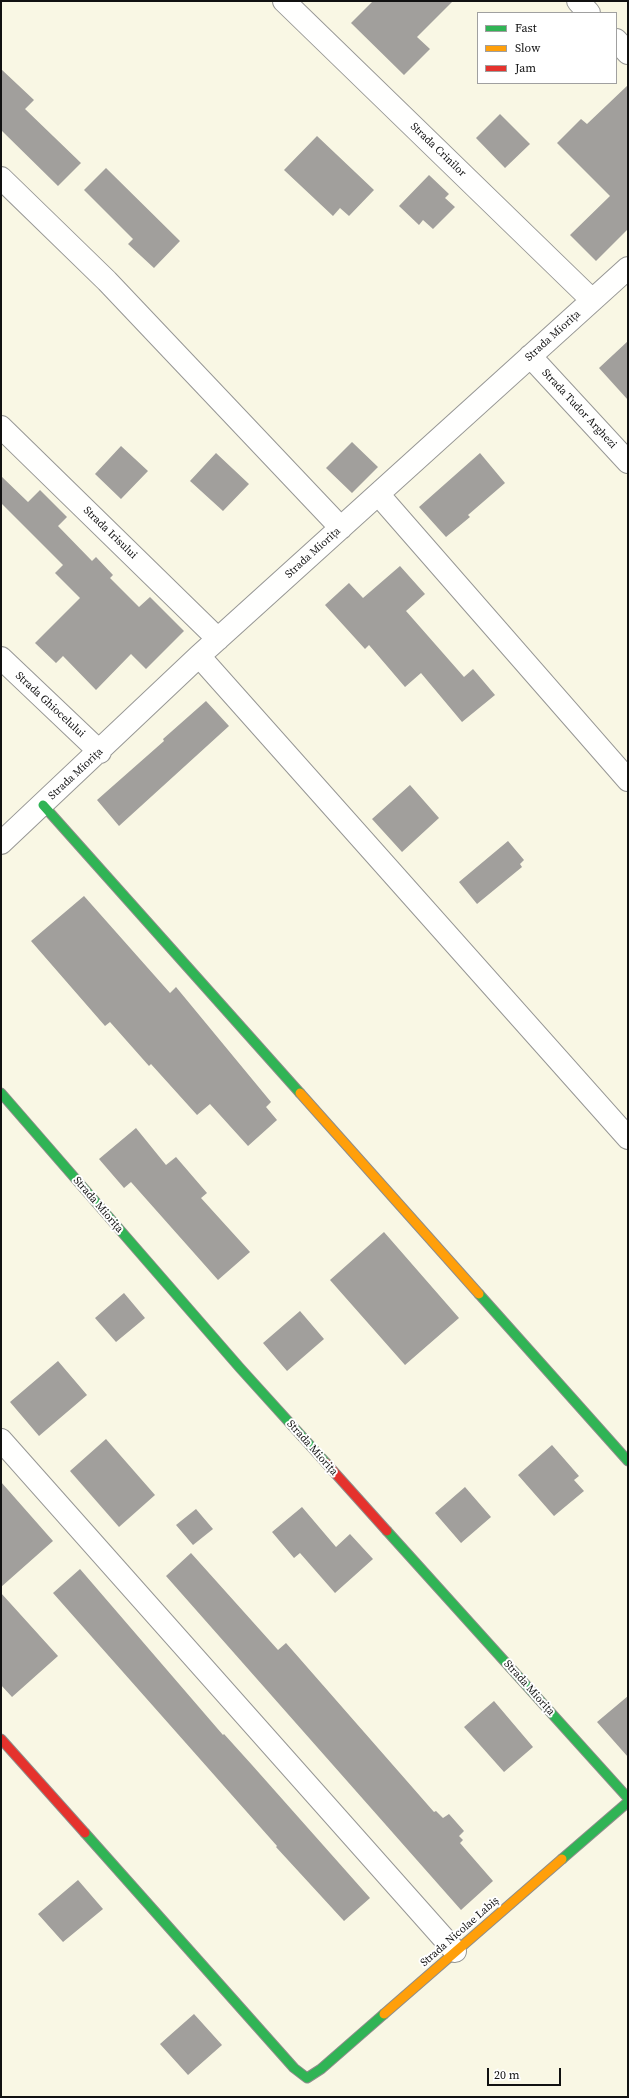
<!DOCTYPE html>
<html>
<head>
<meta charset="utf-8">
<style>
  body { margin:0 }
  #map { position:relative; width:629px; height:2098px; overflow:hidden; background:#fdfcf7; font-family:"Source Serif 4",serif }
  canvas { display:block }
  .frame { position:absolute; inset:0; border:2px solid #111; pointer-events:none }
  .legend { position:absolute; left:477px; top:12px; width:140px; height:72px; box-sizing:border-box; background:#fff; border:1px solid #a0a0a0; margin:0; padding:5px 7px; list-style:none; font-size:12px; color:#111 }
  .legend li { display:flex; align-items:center; gap:8px; height:20px }
  .legend b { width:20px; border:1px solid #a0a0a0 }
  .scale { position:absolute; left:487px; top:2068px; width:74px; height:18px; box-sizing:border-box; border:2px solid #111; border-top:0; padding-left:5px; font-size:12px; line-height:14px; white-space:nowrap; color:#111; -webkit-text-stroke:3px #fff; paint-order:stroke }
</style>
</head>
<body>
<div id="map">
<canvas width="629" height="2098"></canvas>
<div class="frame"></div>
<ul class="legend">
<li><b style="height:5px;background:#30b455"></b>Fast</li>
<li><b style="height:5px;background:#ff9f0a"></b>Slow</li>
<li><b style="height:5px;background:#e5322d"></b>Jam</li>
</ul>
<div class="scale">20 m</div>
</div>
<script>
const c = document.querySelector('canvas').getContext('2d');
c.lineJoin = 'round';
function fillPath(path, color) {
  c.fillStyle = color;
  c.fill(path, 'evenodd');
}
function toPath(rows) {
  const path = new Path2D();
  for (const r of rows) {
    path.moveTo(r[0], r[1]);
    for (let i = 2; i < r.length; i += 2) path.lineTo(r[i], r[i + 1]);
  }
  return path;
}
function trace(path, color, width, dash) {
  c.strokeStyle = color;
  c.lineWidth = width;
  c.lineCap = dash ? 'butt' : 'round';
  c.setLineDash(dash || []);
  c.stroke(path);
}
function label(font, color, halo, rows, align = 'center') {
  c.font = font + ' "Source Serif 4",serif';
  c.lineWidth = 4;
  c.setLineDash([]);
  c.textBaseline = 'middle';
  c.strokeStyle = halo;
  c.fillStyle = color;
  for (const [text, x, y, turn = 0] of rows) {
    c.save();
    c.translate(x, y);
    c.rotate((+turn || 0) * Math.PI / 180);
    c.textAlign = isNaN(turn) ? turn : align;
    if (halo) c.strokeText(text, 0, 0);
    c.fillText(text, 0, 0);
    c.restore();
  }
}
fillPath(toPath([
  [1,1,628,1,628,2097,1,2097],
  [478,13,616,13,616,83,478,83]
]), '#f9f7e4');
fillPath(toPath([
  [373,1,453,1,417,37,430,49,404,75,351,23],
  [1,69,34,100,25,109,81,163,58,186,1,130],
  [628,85,628,229,596,261,570,235,610,196,557,143,581,119,587,124],
  [500,114,530,144,505,168,476,138],
  [317,136,374,190,349,216,340,208,333,216,284,170],
  [106,168,180,241,154,268,128,244,133,239,84,190],
  [429,175,449,194,445,198,455,207,433,229,423,220,419,225,399,206],
  [628,341,628,400,599,368],
  [352,442,378,467,352,493,326,468],
  [121,446,148,471,121,499,95,474],
  [216,453,249,484,223,511,190,481],
  [480,453,505,483,468,515,470,517,446,537,419,507],
  [1,476,28,502,40,490,67,517,58,526,92,561,96,557,113,575,110,578,139,607,150,597,184,631,146,669,131,654,96,690,63,656,56,663,35,643,80,598,55,573,63,565,1,503],
  [400,566,425,594,406,611,464,677,473,669,495,695,462,722,421,673,405,687,369,645,365,649,325,605,349,583,363,598],
  [206,701,229,726,119,826,97,800,164,741,163,739],
  [410,785,439,818,402,852,372,819],
  [508,841,524,860,520,864,522,867,477,904,459,882],
  [84,896,170,993,176,987,271,1102,266,1107,277,1120,248,1146,210,1104,197,1115,151,1064,149,1066,110,1022,105,1026,31,941],
  [136,1128,166,1165,176,1157,207,1193,201,1198,250,1252,218,1280,131,1182,124,1188,99,1159],
  [384,1232,459,1318,405,1365,330,1280],
  [124,1293,145,1318,116,1342,95,1318],
  [300,1311,324,1339,287,1371,263,1343],
  [58,1361,87,1395,39,1436,10,1402],
  [106,1439,155,1495,119,1527,70,1471],
  [552,1445,579,1476,574,1480,584,1491,554,1516,518,1475],
  [1,1482,53,1541,1,1587],
  [465,1487,491,1517,461,1543,435,1513],
  [302,1507,336,1547,350,1534,373,1559,335,1593,300,1553,294,1558,272,1532],
  [196,1509,213,1529,193,1545,176,1525],
  [191,1553,278,1650,286,1643,434,1812,436,1811,443,1818,449,1814,464,1831,459,1836,463,1840,460,1843,493,1881,461,1910,166,1576],
  [80,1569,223,1735,224,1734,252,1765,370,1898,344,1921,276,1847,277,1846,53,1593],
  [1,1593,58,1656,12,1697,1,1685],
  [628,1696,628,1757,597,1722],
  [494,1701,533,1747,504,1772,464,1727],
  [78,1880,103,1909,63,1942,38,1914],
  [194,2014,222,2045,188,2075,160,2044]
]), '#a19f9c');
const street = toPath([
  [284,1,592,300],
  [578,1,589,13],
  [616,40,628,53],
  [1,178,107,281,341,528],
  [530,356,628,462],
  [1,427,218,639],
  [378,494,628,780],
  [199,656,628,1138],
  [1,658,100,752],
  [1,843,199,656,628,268],
  [1,1440,455,1951]
]);
const fast = toPath([
  [43,805,300,1093],
  [1,1093,240,1368,326,1463],
  [479,1294,628,1461],
  [387,1531,628,1798],
  [85,1833,294,2068,307,2078,321,2069,384,2014],
  [562,1859,628,1802]
]);
const slow = toPath([
  [300,1093,479,1294],
  [384,2014,562,1859]
]);
const jam = toPath([
  [326,1463,387,1531],
  [1,1739,85,1833]
]);
trace(street, '#979795', 24);
trace(fast, '#8e8d8b', 11);
trace(slow, '#8e8d8b', 11);
trace(jam, '#8e8d8b', 11);
trace(street, '#fffffe', 22);
trace(fast, '#30b455', 9);
trace(slow, '#ff9f0a', 9);
trace(jam, '#e5322d', 9);
label('11px', '#111', '#fff', [
  ["Strada Crinilor",438,150,44],
  ["Strada Miorița",553,336,-42],
  ["Strada Tudor Arghezi",579,409,47],
  ["Strada Irisului",110,533,44],
  ["Strada Miorița",313,553,-42],
  ["Strada Ghiocelului",50,705,43],
  ["Strada Miorița",76,774,-43],
  ["Strada Miorița",98,1205,49],
  ["Strada Miorița",312,1448,48],
  ["Strada Miorița",529,1688,48],
  ["Strada Nicolae Labiș",460,1932,-41]
]);
</script>
</body>
</html>
